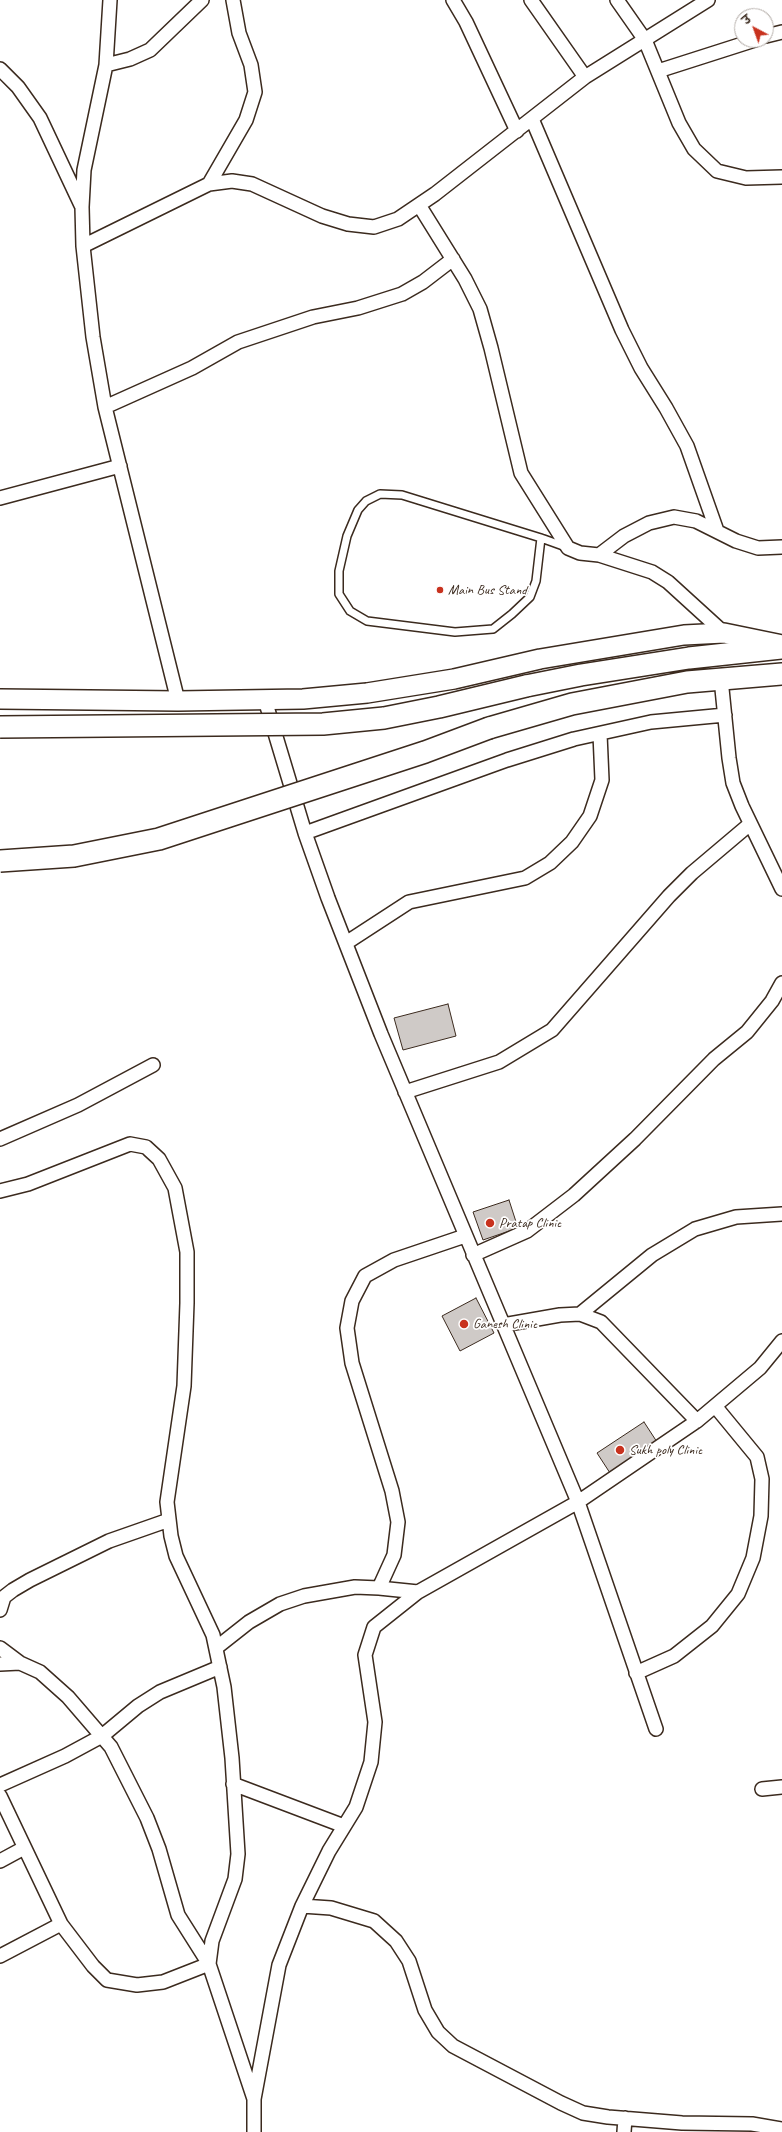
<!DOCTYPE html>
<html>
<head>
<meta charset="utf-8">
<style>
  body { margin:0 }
  #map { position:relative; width:782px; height:2132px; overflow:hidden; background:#fff; font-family:Caveat,"Playpen Sans Deva",sans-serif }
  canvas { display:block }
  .north { position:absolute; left:734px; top:8px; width:40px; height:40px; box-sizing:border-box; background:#fff; border:1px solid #b1aaa5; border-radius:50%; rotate:319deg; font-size:11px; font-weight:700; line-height:16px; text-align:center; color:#3b2a1e }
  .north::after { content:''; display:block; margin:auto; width:14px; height:18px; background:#c8321e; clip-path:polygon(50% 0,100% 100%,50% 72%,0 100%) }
</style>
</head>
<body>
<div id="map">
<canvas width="782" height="2132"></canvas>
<div class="north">उ</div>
</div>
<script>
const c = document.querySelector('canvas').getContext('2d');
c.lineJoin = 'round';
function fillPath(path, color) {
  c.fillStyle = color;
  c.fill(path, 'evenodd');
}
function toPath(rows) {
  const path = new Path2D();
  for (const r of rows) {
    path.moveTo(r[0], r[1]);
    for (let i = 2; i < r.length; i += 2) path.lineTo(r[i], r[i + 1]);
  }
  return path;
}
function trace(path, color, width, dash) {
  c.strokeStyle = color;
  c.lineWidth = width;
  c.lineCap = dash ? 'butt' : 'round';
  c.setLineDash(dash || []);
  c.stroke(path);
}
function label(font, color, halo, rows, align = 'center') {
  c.font = font + ' Caveat,sans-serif';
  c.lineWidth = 3.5;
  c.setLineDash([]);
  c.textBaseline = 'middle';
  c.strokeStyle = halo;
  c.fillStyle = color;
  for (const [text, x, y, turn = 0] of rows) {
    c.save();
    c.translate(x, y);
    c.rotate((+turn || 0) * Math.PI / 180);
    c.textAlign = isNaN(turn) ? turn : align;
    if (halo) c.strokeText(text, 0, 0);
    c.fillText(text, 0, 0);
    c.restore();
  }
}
const building = toPath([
  [448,1004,456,1036,403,1050,394,1018,448,1004],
  [509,1200,518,1228,483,1240,473,1212,509,1200],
  [476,1298,494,1333,460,1351,442,1316,476,1298],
  [644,1422,657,1442,610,1473,597,1453,644,1422]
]);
fillPath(building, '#cfcac7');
trace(building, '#3b2a1e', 1);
const lane = toPath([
  [541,538,536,581,530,597,512,614,493,629,455,632,367,621,350,611,339,594,339,571,347,536,358,510,366,501,380,494,402,495,541,538,566,547]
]);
const street = toPath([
  [110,0,106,65,84,170,82,207,83,246,93,337,105,407,178,701],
  [453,0,466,22,517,131],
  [531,0,585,77],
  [617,0,645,40,679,123,694,149,717,171,746,178,782,177],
  [766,36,782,32],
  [106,65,130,59,150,50,202,0],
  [0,69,18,87,40,118,81,205],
  [658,71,755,40],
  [532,119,622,330,641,368,666,408,687,446,717,531],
  [209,184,246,120,255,92,251,65,239,33,233,0],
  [419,205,465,279,480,309,491,348,521,473,568,548,580,553,599,555,652,572,668,582,724,633],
  [83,246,209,184,232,181,252,184,322,216,348,224,374,227,398,219,435,194,585,77,708,0],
  [105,407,192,368,238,342,313,317,358,308,402,294,423,282,453,259],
  [0,498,120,466],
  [599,555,624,536,649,523,674,517,696,521,736,541,758,548,782,547],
  [721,679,729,758,733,783,742,806,782,889],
  [265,700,305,833,328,898,381,1034,578,1502,656,1729],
  [305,833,507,760,574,739,651,722,725,715],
  [346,943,409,902,525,878,550,863,572,842,590,816,602,780,600,734],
  [405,1092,499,1062,552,1030,669,896,692,873,750,824],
  [0,1139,78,1105,153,1065],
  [0,1191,28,1184,130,1144,146,1147,159,1159,175,1188,187,1252,187,1303,184,1386,167,1502,171,1536,176,1556,213,1635,224,1687,232,1758,238,1854,235,1879,212,1941,209,1964,254,2099],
  [473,1255,527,1231,574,1195,635,1139,714,1059,747,1032,772,1001,782,983],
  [580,1314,652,1255,695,1229,736,1217,782,1214],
  [503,1325,560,1315,580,1314,601,1322,697,1421],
  [379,1588,394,1555,398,1522,392,1491,352,1363,347,1328,352,1301,365,1276,394,1260,465,1236],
  [0,1610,4,1597,13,1590,30,1580,109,1541,169,1520],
  [0,1648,20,1663,40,1672,68,1697,111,1747,147,1818,159,1849,178,1915,209,1964,163,1982,137,1985,107,1980,93,1966,61,1924,0,1796],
  [216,1648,249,1622,280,1604,304,1596,355,1587,379,1588,418,1592],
  [0,1664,20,1663],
  [636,1673,674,1656,712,1626,738,1594,753,1558,761,1516,762,1479,757,1457,715,1406],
  [233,1784,344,1826],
  [0,1785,65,1756,102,1736,138,1706,160,1692,220,1667],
  [762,1789,782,1787],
  [0,1861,24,1848],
  [302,1906,331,1908,374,1921,396,1941,409,1961,425,2010,438,2032,453,2046,561,2103,583,2113,608,2117,682,2123,752,2124,782,2129],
  [0,1956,61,1924],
  [254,2132,254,2099,279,1965,302,1906,329,1851,356,1807,371,1762,375,1722,365,1655,374,1627,418,1592,578,1502,697,1421,760,1368,782,1341],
  [624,2132,625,2118]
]);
const secondary = toPath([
  [0,699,178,701,303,699,367,693,454,679,540,659,684,635,724,633,782,645]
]);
const primary = toPath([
  [526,686,581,675,689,658,782,648],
  [489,728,572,704,687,682,782,674]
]);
trace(lane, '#3b2a1e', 10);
trace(street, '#3b2a1e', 16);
trace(secondary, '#3b2a1e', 22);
trace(primary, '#3b2a1e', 24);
trace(lane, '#fff', 7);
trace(street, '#fff', 13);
trace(secondary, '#fff', 19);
trace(primary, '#fff', 21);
const primaryBridge = toPath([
  [0,727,323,724,384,718,439,707,526,686],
  [0,861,74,856,159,839,425,752,489,728]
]);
trace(primaryBridge, '#3b2a1e', 24, []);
trace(primaryBridge, '#fff', 21);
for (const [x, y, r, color] of [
  [440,590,4,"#c8321e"],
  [490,1223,5,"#c8321e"],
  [464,1324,5,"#c8321e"],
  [620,1450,5,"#c8321e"]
]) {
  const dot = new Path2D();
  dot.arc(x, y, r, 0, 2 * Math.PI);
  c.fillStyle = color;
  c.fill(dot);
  trace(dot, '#fff', 1.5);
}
label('14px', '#3b2a1e', '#fff', [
  ["Main Bus Stand",448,590],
  ["Pratap Clinic",499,1223],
  ["Ganesh Clinic",473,1324],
  ["Sukh poly Clinic",629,1450]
], 'left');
</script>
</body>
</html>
